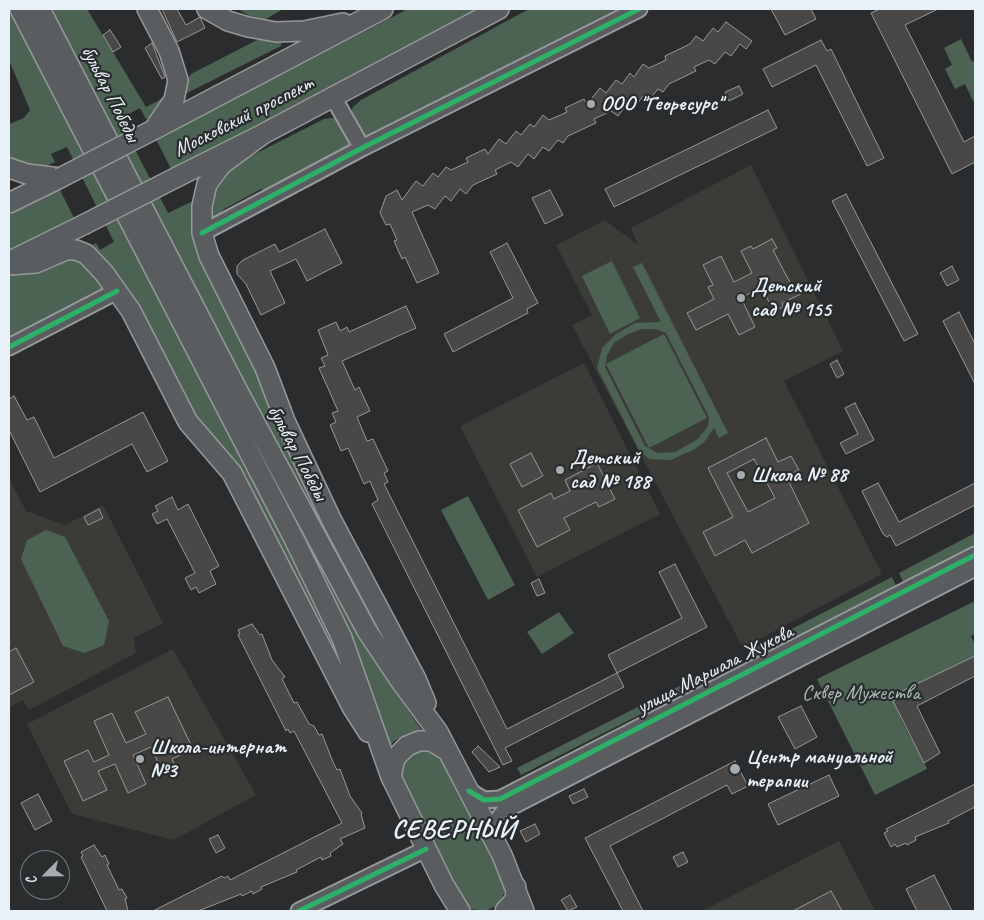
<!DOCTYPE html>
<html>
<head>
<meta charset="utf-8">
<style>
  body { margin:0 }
  #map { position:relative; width:984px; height:920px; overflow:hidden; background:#2b2c2d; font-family:Caveat,sans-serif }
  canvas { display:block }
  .frame { position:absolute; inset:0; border:10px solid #e8f1f8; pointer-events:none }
  .north { position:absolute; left:20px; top:850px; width:50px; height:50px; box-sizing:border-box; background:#2a2d2e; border:1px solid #767b7f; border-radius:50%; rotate:247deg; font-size:14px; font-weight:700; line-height:20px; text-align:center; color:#e8f1f8 }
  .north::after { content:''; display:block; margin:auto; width:18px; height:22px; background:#a6acb1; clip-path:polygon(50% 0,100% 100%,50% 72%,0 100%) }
</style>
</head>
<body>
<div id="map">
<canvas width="984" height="920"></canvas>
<div class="frame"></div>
<div class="north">С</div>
</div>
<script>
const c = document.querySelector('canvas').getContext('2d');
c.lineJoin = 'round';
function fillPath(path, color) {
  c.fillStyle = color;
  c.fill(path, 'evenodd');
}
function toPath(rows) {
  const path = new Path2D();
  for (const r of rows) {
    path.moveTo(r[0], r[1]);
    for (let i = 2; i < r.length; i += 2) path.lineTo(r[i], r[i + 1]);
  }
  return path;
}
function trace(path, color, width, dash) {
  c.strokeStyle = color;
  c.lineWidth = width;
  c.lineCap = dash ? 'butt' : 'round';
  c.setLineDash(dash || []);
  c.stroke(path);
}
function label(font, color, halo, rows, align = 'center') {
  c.font = font + ' Caveat,sans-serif';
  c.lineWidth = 4.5;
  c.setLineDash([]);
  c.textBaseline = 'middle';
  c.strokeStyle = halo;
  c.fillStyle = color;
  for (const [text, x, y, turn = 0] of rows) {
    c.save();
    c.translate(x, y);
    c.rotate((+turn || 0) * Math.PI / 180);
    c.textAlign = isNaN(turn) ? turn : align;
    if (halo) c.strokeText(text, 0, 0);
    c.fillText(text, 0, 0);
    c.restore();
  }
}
fillPath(toPath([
  [751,165,843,351,784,381,882,574,743,648,572,325,592,315,556,245,605,220,638,245,631,228],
  [584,363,660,514,537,577,460,426],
  [9,478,26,511,65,525,103,505,163,623,134,638,136,653,29,710,23,700,9,707],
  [173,649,256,795,174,840,72,814,27,724],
  [839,841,875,911,702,911]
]), '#3b3b37');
fillPath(toPath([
  [10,9,316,597,353,685,200,427,90,247,96,243,100,250,114,242,67,147,51,154,55,162,35,171,9,162,9,124,24,118,30,110,9,60],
  [26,9,33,9,355,627,373,659,423,732,411,732,394,741,387,750],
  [49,9,87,9,146,107,158,101,168,92,157,112,146,119,140,108,119,119,168,213,197,199,193,212,406,673,373,627],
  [240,9,283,9,266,19,255,19,241,11],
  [408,9,482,9,171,169,156,139],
  [529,9,627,9,364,142,350,114,353,107,361,100],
  [261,38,277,39,281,43,281,46,183,95,181,90,191,74],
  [961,39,972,62,975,60,975,100,973,101,965,84,955,89,945,69,952,65,944,48],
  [332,118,337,119,353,147,269,194,261,189,224,209,215,222,211,224,208,202,222,176,253,155,324,119],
  [57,184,76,222,9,257,9,209],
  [76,250,117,291,9,347,9,265],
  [612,261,640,318,610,334,582,276],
  [642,263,728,433,719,438,714,428,705,441,695,449,671,460,650,459,640,452,597,368,602,348,616,334,635,323,661,322,633,267],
  [642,329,656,329,666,333,709,417,708,426,698,439,675,452,658,453,645,446,605,367,607,355,614,343,628,334],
  [664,334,707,418,649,448,606,364],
  [468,496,515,585,488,600,441,510],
  [46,530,65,537,109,621,104,645,84,653,63,646,21,559,27,540],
  [975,533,975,548,905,585,899,573],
  [892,577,896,586,757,658,753,649],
  [975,601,975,634,971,636,975,645,975,656,903,691,905,695,901,719,911,739,913,738,927,769,875,795,817,679],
  [559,612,574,633,542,654,527,632],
  [731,660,732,663,724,672,521,775,517,768],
  [424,749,441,758,504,880,505,891,499,904,486,911,471,909,462,901,401,781,400,770,404,759,413,751]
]), '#4c6354');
const building = toPath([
  [162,9,177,9,186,25,200,17,205,28,177,42,162,9],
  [771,9,811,9,816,19,785,35,771,9],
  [880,9,938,9,905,25,964,142,975,136,975,162,952,174,871,13,880,9],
  [726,22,752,41,746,49,740,44,731,56,725,52,715,64,709,60,694,67,696,71,669,84,663,92,658,89,649,100,643,96,634,108,628,103,618,116,611,111,594,119,596,123,568,136,563,143,558,140,549,151,543,147,534,159,528,154,518,167,511,162,495,170,497,174,473,185,466,194,460,189,451,201,445,196,435,209,428,205,412,212,439,273,417,283,405,257,402,259,394,241,397,240,390,224,386,225,380,213,386,196,397,190,402,200,416,181,423,186,433,173,438,177,446,167,451,170,468,162,466,158,485,149,488,154,499,139,506,144,516,131,521,135,530,124,534,127,543,115,549,120,567,112,565,108,584,99,587,104,600,88,606,93,616,80,622,84,630,73,634,77,643,64,649,68,666,60,665,56,690,44,696,36,703,41,713,28,718,32,726,22],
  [110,30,121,47,113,52,103,35,110,30],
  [821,40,827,51,831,49,884,158,867,166,816,65,772,87,763,69,821,40],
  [152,43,165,77,162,79,145,48,152,43],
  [739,86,743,94,729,101,725,92,739,86],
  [768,110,777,128,614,207,605,189,768,110],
  [550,190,563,215,545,224,532,198,550,190],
  [846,194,918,334,904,341,832,201,846,194],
  [325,229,342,263,307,281,296,259,270,271,285,303,261,315,246,284,237,274,237,266,243,260,275,244,279,252,325,229],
  [772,239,777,248,773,250,786,275,793,287,796,285,801,294,782,303,783,307,774,311,761,287,741,298,755,327,739,335,728,314,696,330,687,313,714,299,708,287,713,285,703,265,721,256,734,282,752,273,741,251,751,246,753,249,772,239],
  [507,243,538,303,527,309,528,313,453,352,444,334,513,298,490,252,507,243],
  [952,266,959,280,947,286,940,273,952,266],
  [406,306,416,328,342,361,355,390,359,387,370,411,357,417,367,441,373,439,388,471,384,473,388,482,384,484,507,729,617,673,624,687,505,748,512,761,503,765,372,504,378,500,370,481,364,484,348,448,341,451,330,425,336,422,332,413,338,411,319,368,325,366,321,358,328,355,318,330,336,322,340,331,347,327,349,332,406,306],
  [959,312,975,344,975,384,943,321,959,312],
  [837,360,844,374,837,378,830,364,837,360],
  [14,396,27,420,34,417,54,458,143,412,168,461,147,472,132,444,40,492,9,430,9,399,14,396],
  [855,403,874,440,846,454,840,443,858,434,845,408,855,403],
  [766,438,778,462,791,456,799,470,786,476,809,523,752,553,745,540,715,556,703,532,733,517,708,468,766,438],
  [754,459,775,498,748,512,727,473,754,459],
  [531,453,543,476,522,487,510,464,531,453],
  [597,463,615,499,599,507,596,502,564,518,570,530,537,547,518,510,551,493,554,499,570,491,565,480,597,463],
  [878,483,899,522,975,483,975,505,896,546,890,535,887,537,883,534,862,491,878,483],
  [172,497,178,510,188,504,219,566,210,571,216,584,199,593,196,587,191,590,185,578,195,573,167,519,157,524,152,514,158,511,155,506,172,497],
  [99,509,103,518,88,525,84,517,99,509],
  [675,564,707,627,617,673,608,655,682,618,659,572,675,564],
  [539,579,545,593,537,596,531,583,539,579],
  [252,624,260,635,262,634,272,660,285,677,282,679,294,703,297,702,309,724,314,726,319,735,322,734,333,762,337,770,340,769,350,796,362,813,361,814,365,828,340,839,343,844,330,853,331,856,322,860,321,857,296,870,297,872,261,887,262,889,253,894,252,891,242,896,241,894,198,911,153,911,222,876,224,878,228,876,230,880,342,823,294,731,290,733,288,729,286,731,238,635,240,634,238,630,252,624],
  [16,648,34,682,9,695,9,652,16,648],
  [975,656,975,676,917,706,940,753,924,763,893,701,905,695,902,691,975,656],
  [168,697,193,749,172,759,175,765,162,771,151,747,133,755,146,784,128,793,115,764,98,771,107,790,83,801,64,761,88,750,94,762,109,755,94,721,112,713,126,743,146,734,135,712,168,697],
  [801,706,817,737,795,749,778,717,801,706],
  [478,746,500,767,489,772,472,752,478,746],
  [735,761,748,786,732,794,727,785,610,846,643,911,623,911,585,838,735,761],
  [829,775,839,796,778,825,768,804,829,775],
  [975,784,975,807,948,821,949,823,915,837,916,840,907,845,906,843,897,847,895,844,891,847,884,833,888,831,886,829,975,784],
  [584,789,588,797,573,804,569,796,584,789],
  [38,794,52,821,35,830,21,803,38,794],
  [535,824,540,834,526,842,520,831,535,824],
  [218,835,225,848,216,853,209,839,218,835],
  [94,845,102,857,105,855,109,864,107,865,119,890,122,889,127,898,125,899,128,911,107,911,81,857,83,856,81,852,94,845],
  [683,852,688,862,678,867,673,857,683,852],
  [934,875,952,911,917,911,906,889,934,875],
  [831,891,842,911,793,911,831,891],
  [570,895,577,907,568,911,561,900,570,895]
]);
fillPath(building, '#4a4846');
trace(building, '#96989a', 1);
const minor = toPath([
  [333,97,362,148],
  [202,233,362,148,639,9],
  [9,347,117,291],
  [469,791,484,800,500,799,975,555],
  [496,842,496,822,505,810,975,568],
  [299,911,426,849]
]);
const major = toPath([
  [20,9,295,541,342,638,391,777,444,885,460,911],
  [40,9,239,393,367,631,399,679,438,732,502,855,524,911],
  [147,9,169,51,178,80,174,100,154,129],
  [207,9,228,21,248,27,276,32,304,31,343,23],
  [153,130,383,9],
  [263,134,222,164,207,184,202,206,202,233,209,256,265,368,285,421,331,519,416,679,426,703],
  [9,168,27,174,60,178],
  [177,177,263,134,499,9],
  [9,203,60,178],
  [10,261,83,225],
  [9,265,36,263,66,250,76,250,86,254,104,273,131,311,188,422,232,473,352,707,368,732],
  [391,777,395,758,407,746,419,741,431,741,448,751],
  [505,911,515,900,516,887]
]);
trace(minor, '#96989a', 19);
trace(major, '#96989a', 22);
trace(minor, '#5a5d60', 15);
trace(major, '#5a5d60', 19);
const majorBridge = toPath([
  [60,178,153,130],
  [83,225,177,177]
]);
trace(majorBridge, '#96989a', 22, []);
trace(majorBridge, '#5a5d60', 19);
trace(toPath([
  [202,233,362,148,639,9],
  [9,347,117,291],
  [469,791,484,800,500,799,975,555],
  [299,911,426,849]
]), '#2db169', 5);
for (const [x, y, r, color] of [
  [591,104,5,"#a6acb1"],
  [741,298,5,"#a6acb1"],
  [560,470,5,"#a6acb1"],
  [741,475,5,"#a6acb1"],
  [140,759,5,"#a6acb1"],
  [735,769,6,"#a6acb1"]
]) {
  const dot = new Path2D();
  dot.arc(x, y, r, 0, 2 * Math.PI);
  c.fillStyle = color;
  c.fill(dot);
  trace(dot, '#2a2d2e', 2);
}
label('21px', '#e8f1f8', '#2a2d2e', [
  ["бульвар Победы",110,94,63],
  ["Московский проспект",244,117,-27],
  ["бульвар Победы",297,453,62],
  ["улица Маршала Жукова",715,670,-27]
]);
label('bold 21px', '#e8f1f8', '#2a2d2e', [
  ["ООО \"Георесурс\"",601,104],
  ["Детский",751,286],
  ["сад № 155",751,310],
  ["Детский",570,458],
  ["сад № 188",570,482],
  ["Школа № 88",751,475],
  ["Школа-интернат",150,747],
  ["№3",150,771],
  ["Центр мануальной",746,757],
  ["терапии",746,781]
], 'left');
label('21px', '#acbcb9', '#2a2d2e', [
  ["Сквер Мужества",861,693]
]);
c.letterSpacing = '1px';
label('bold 26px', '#e8f1f8', '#2a2d2e', [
  ["СЕВЕРНЫЙ",454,830]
]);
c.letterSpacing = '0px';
</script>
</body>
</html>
